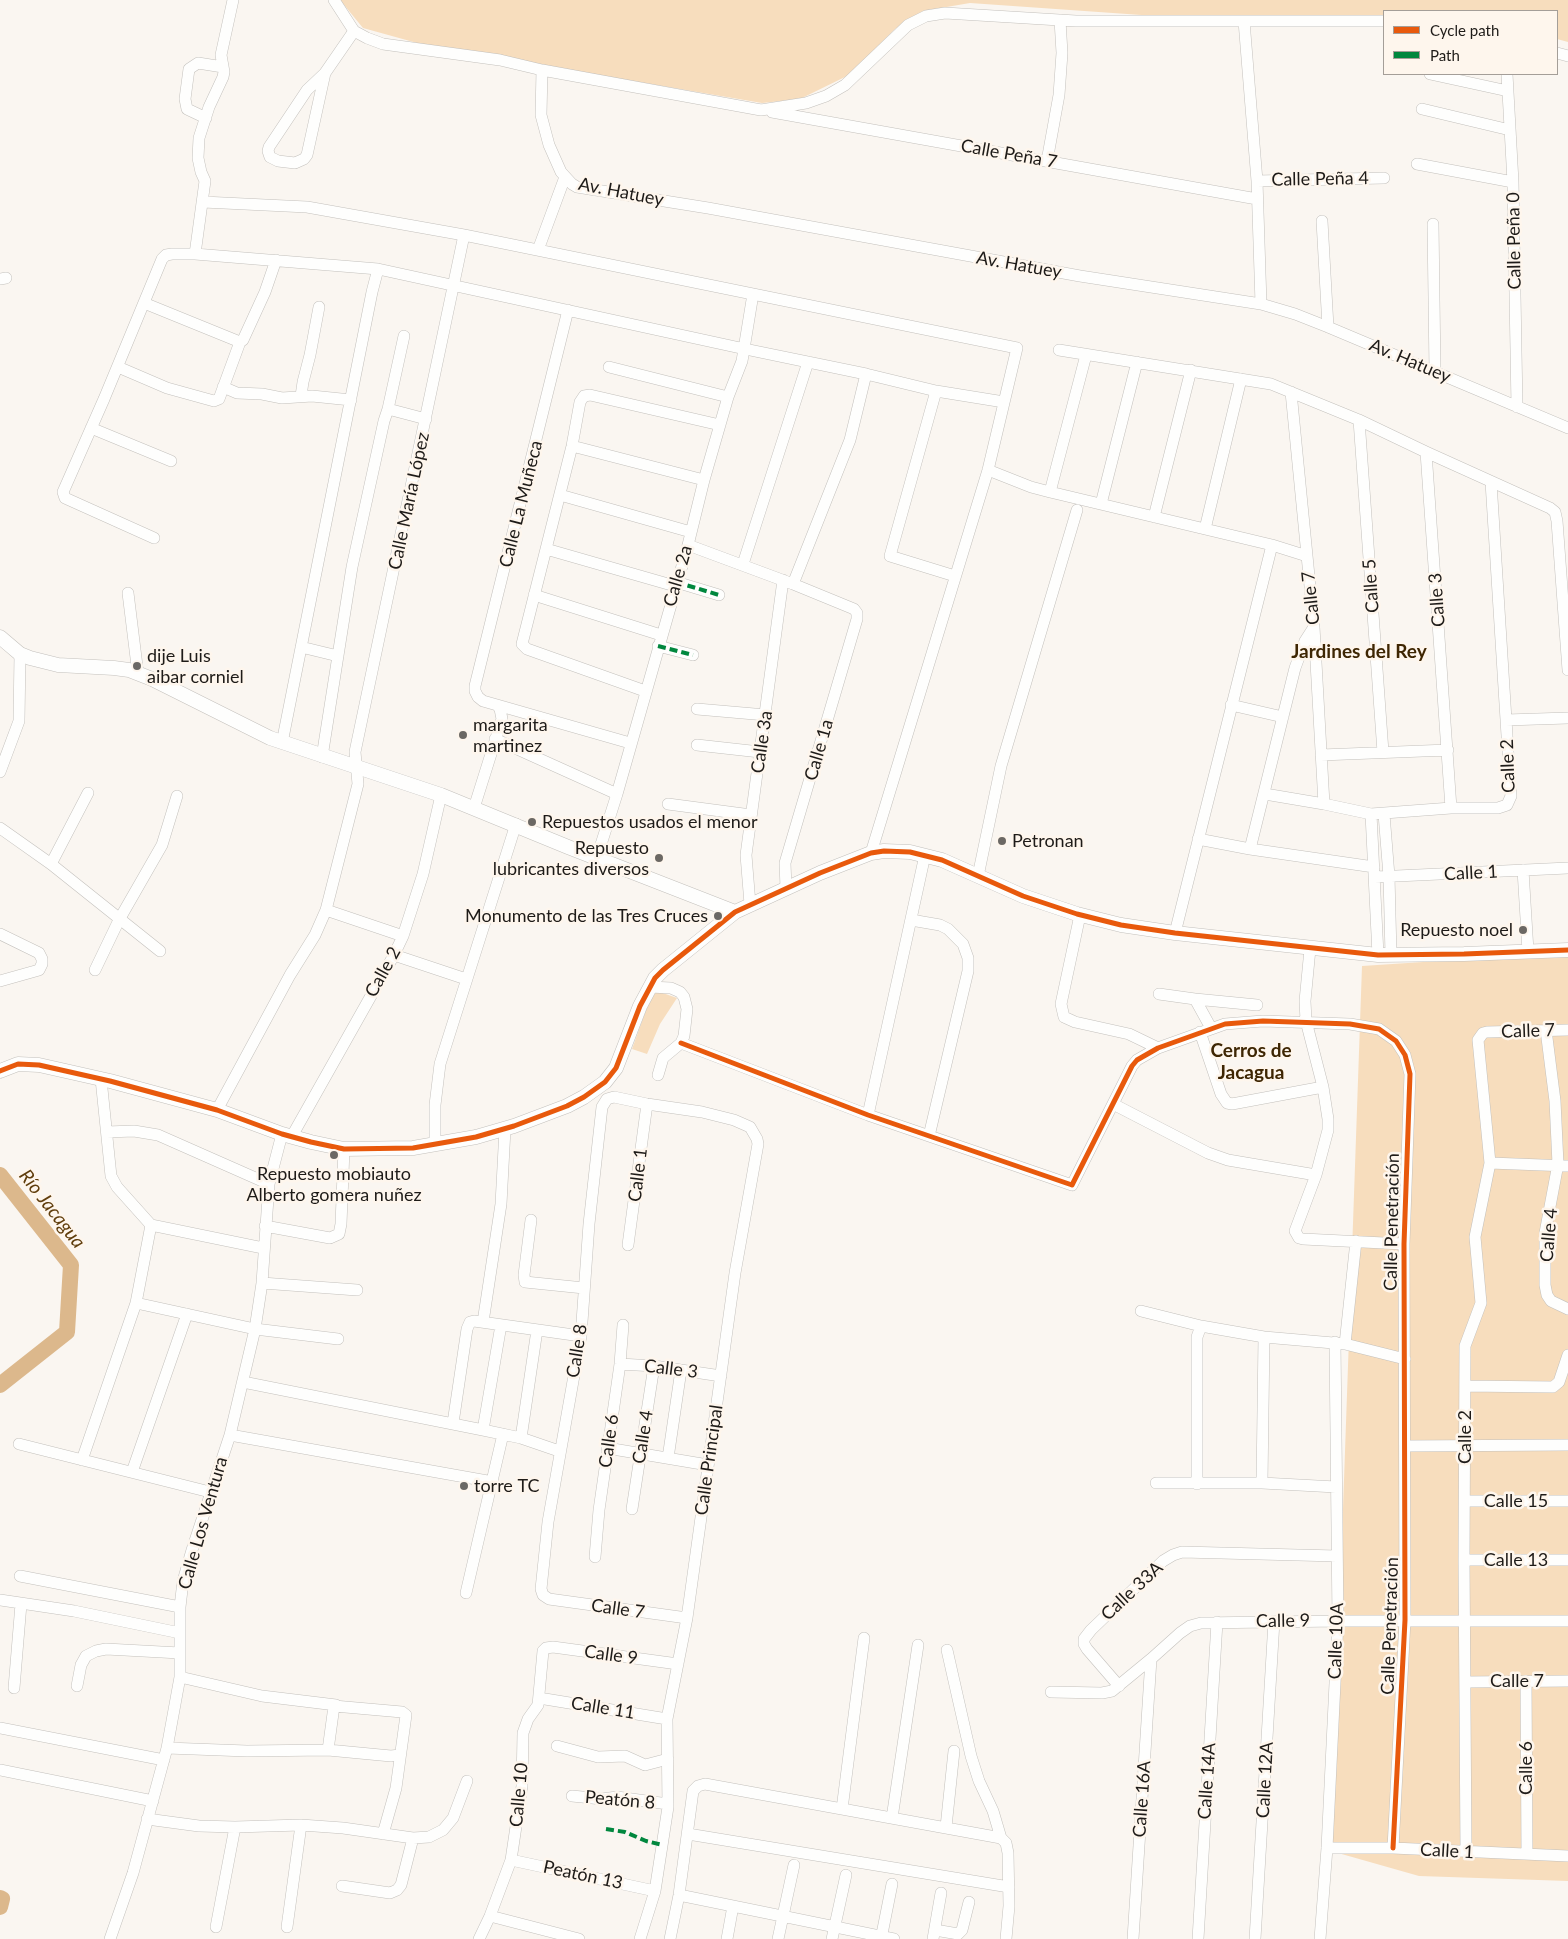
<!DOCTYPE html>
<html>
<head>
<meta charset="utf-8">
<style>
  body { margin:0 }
  #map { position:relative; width:1568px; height:1939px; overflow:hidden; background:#faf6f1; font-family:Lato,sans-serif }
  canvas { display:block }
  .legend { position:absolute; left:1383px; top:10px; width:175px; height:65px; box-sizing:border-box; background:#fef6ed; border:1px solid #a49e98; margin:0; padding:6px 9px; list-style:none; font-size:15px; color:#1e1b18 }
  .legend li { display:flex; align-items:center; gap:10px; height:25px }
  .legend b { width:25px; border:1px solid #a49e98 }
</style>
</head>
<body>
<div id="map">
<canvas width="1568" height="1939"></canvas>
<ul class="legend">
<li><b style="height:6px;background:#e8590c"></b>Cycle path</li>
<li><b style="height:6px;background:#00873e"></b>Path</li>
</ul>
</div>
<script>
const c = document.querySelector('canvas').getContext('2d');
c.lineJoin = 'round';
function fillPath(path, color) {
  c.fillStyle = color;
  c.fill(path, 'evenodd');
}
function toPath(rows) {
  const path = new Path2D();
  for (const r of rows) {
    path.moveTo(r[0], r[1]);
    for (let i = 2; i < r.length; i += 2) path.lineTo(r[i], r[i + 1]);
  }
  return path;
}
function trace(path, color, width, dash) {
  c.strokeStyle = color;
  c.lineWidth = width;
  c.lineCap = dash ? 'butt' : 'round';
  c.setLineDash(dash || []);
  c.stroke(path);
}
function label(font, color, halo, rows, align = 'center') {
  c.font = font + ' Lato,sans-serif';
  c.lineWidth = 5;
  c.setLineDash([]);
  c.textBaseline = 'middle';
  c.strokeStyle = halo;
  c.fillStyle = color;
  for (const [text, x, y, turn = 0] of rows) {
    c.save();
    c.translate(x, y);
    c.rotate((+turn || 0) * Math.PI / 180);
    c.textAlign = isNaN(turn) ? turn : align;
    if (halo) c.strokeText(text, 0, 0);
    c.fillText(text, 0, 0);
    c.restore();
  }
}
fillPath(toPath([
  [340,0,1568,0,1568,42,1557,39,1557,11,1384,11,1384,16,1170,17,970,3,923,11,895,29,849,75,800,99,762,103,428,46,363,28],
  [1545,954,1568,956,1568,1881,1419,1876,1331,1851,1362,966],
  [657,991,677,998,660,1024,647,1054,632,1049,649,1002]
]), '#f7ddbd');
trace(toPath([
  [0,1175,71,1265,67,1332,0,1385],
  [0,1898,2,1899,0,1907]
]), '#dcb88c', 16);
const minor = toPath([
  [233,0,221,55,224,72,223,77,209,107,199,138,198,158,201,172,205,181,195,254,378,269,745,349,866,374,936,391,1004,402],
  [334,0,354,31,367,38,383,44,500,60,542,70,761,110,806,103,826,96,845,85,908,25,926,16,945,13,1076,21,1384,21],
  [1244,21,1257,181,1261,304],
  [1557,53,1568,56],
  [542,70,541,115,549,145,561,172,572,184,577,187,708,208,1080,276,1261,304,1295,314,1328,327,1568,428],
  [325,73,307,90,269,147,268,151,270,157,278,161,295,163,304,159,307,155,325,73,354,31],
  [1430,74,1508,91],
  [1507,74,1513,182,1517,407],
  [1422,109,1510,130],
  [772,112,1257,199],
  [206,118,187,109,185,99,189,69,198,63,223,67],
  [1047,161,1059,95,1062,53,1060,20],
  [1417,164,1513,182],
  [1257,181,1384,178],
  [203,202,307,207,464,235,1017,348,988,470,871,853],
  [1322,221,1328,327],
  [1433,224,1435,372],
  [538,250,565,177],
  [0,279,6,278],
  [144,303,240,342,243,340,265,292,276,260],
  [568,310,475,686,475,691,478,697,483,701,630,743],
  [1059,350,1271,384,1359,420,1426,452,1550,508,1555,512,1557,521,1568,670],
  [118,367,167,388,214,401,219,399,240,342],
  [609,367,728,397],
  [223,387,237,393,262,394,282,398,312,396,351,400],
  [936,391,890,556,955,576],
  [1291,392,1314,627,1324,804],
  [301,396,303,382,310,355,319,307],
  [388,409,404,336],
  [1359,420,1383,752],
  [91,428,171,461],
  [572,446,704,480],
  [1426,452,1451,808],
  [988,470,1031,487,1050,492,1272,545,1307,556],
  [1050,492,1086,355],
  [560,495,691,532],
  [1101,504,1137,362],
  [1154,517,1191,370],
  [1205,529,1241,379],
  [154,538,65,498,63,492,104,399,162,259,166,255,172,254,195,254],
  [688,545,793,584,854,609,857,613,857,619,785,863,786,888],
  [546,549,675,586],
  [743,564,808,362],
  [676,582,719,595],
  [793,584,850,440,866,374],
  [128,593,138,674],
  [534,595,661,635],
  [658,646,693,655],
  [301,647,338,656],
  [645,691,527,649,522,644,572,446,580,402,584,396,590,395,720,425],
  [1231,705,1283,717],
  [697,709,766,715],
  [1506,720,1568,718],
  [495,739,617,794],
  [282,743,372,292,378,269],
  [697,745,760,752],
  [1321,755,1448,750],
  [322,757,352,567,384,421,388,409,426,419],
  [0,772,19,721,20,654],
  [1265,794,1324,804,1371,814,1451,808,1498,808,1507,805,1511,796,1510,783,1491,482],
  [668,804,751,815],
  [474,808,502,719,500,709,497,705],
  [1371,814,1378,955],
  [1384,814,1389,876,1391,955],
  [0,828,51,864,160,951],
  [1198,839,1250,849,1374,867],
  [1250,849,1295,668,1305,641,1314,627],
  [597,857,617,794,688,545,704,480,728,397,742,361,753,294],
  [51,864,88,793],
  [1523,870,1528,951],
  [978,876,1001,766,1077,510],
  [1375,877,1568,868],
  [750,904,746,855,783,580],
  [326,910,403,936],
  [1080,915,1061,1004,1064,1017,1075,1022,1129,1034,1158,1048],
  [911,920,940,925,948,929,963,944,968,958,968,971,929,1136],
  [1175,933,1272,545],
  [0,934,39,953,42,959,42,964,39,970,0,981],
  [1310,949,1305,1001,1306,1021,1323,1087,1328,1119,1328,1130,1316,1175,1295,1231,1299,1238,1303,1239,1404,1244],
  [394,955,466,979],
  [95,970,119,920,162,845,177,796],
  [650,987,671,988,680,992,684,997,687,1009,684,1036,681,1043,663,1058,658,1075],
  [1159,994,1195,999,1211,1028],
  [1195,999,1257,1005],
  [1546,1030,1555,1101,1558,1164,1545,1233,1545,1285,1547,1295,1551,1301,1568,1309],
  [1200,1032,1221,1094,1227,1103,1232,1104,1323,1087],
  [681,1043,868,1115,1072,1185,1132,1066,1137,1060,1158,1048,1225,1024,1263,1021,1350,1024,1379,1029,1396,1041,1405,1055,1410,1074,1404,1244,1405,1620,1393,1848],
  [101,1079,111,1176,117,1187,151,1225,263,1248],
  [607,1099,614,1097,647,1104,702,1112,734,1120,750,1127,757,1139,758,1144,735,1273,687,1618,667,1719,668,1807,655,1891,640,1939],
  [607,1099,602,1107,589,1224,581,1336,548,1522,541,1589,543,1595,549,1599,687,1618],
  [1113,1104,1208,1153,1228,1160,1316,1175],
  [217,1110,290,975,315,935,326,910,358,784,355,752,464,235],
  [868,1115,925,855],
  [107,1132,134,1131,158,1135,269,1184],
  [292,1136,394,955,403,936,423,874,441,795],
  [435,1145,435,1105,440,1064,516,824],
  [1490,1163,1568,1166],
  [531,1220,524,1275,525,1282,584,1288],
  [265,1226,330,1238,339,1234,341,1224,344,1149],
  [628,1245,647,1104],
  [262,1283,357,1290],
  [136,1303,255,1329,338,1339],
  [1141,1311,1201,1326,1264,1337,1345,1344,1405,1359],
  [483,1322,501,1204,505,1129],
  [1345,1344,1356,1241],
  [620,1364,654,1366,721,1376],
  [243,1382,483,1430,521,1438,559,1451],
  [1465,1386,1553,1387,1559,1382,1568,1355],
  [453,1423,467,1329,470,1322,474,1321,581,1336],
  [483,1430,501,1325],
  [230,1435,493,1482],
  [521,1438,537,1330],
  [19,1444,210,1492],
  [1405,1446,1568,1445],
  [607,1448,708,1465],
  [668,1458,681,1370],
  [82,1460,136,1303,151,1225],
  [132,1472,187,1314],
  [1156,1483,1262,1483,1336,1487],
  [1262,1483,1264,1337],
  [1197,1484,1197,1337,1201,1326],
  [1465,1501,1568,1501],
  [632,1509,654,1366],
  [595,1557,599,1510,620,1364,623,1325],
  [1464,1560,1568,1560],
  [20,1576,180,1607],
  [466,1593,503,1434],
  [0,1600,74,1611,180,1633],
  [947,1650,971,1756,979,1781,993,1811,1001,1838],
  [180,1677,262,1696,336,1705],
  [1526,1681,1527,1854],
  [1466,1682,1568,1681],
  [77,1686,81,1665,86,1656,96,1651,106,1649,180,1653],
  [1119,1686,1087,1649,1084,1644,1084,1639,1091,1630,1163,1561,1173,1555,1182,1552,1337,1556],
  [14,1688,21,1604],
  [1051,1692,1102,1693,1112,1691,1151,1659,1180,1633,1190,1626,1201,1623,1338,1621,1568,1621],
  [539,1698,667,1719],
  [0,1728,164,1760],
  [557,1746,598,1757,625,1756,645,1765,668,1759],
  [167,1748,247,1751,328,1750,391,1756,400,1755],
  [328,1750,334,1706,402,1712,406,1715,396,1788,383,1834],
  [0,1770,153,1801],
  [572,1796,602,1799,617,1797,668,1804],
  [842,1809,864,1638],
  [892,1818,918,1645],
  [147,1819,199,1826,235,1827,301,1825,343,1828,413,1838,429,1837,443,1830,453,1818,467,1781],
  [946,1827,954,1751],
  [688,1834,1009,1887],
  [1327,1848,1393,1848,1568,1856],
  [1466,1852,1464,1560,1465,1346,1481,1303,1475,1237,1490,1163,1478,1040,1483,1033,1487,1032,1568,1030],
  [511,1860,655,1891],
  [342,1886,390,1893,397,1890,401,1885,413,1838],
  [679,1895,894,1939],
  [490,1916,579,1939],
  [216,1927,235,1827],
  [287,1927,301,1825],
  [935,1930,958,1934,962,1930,969,1902],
  [110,1939,133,1873,167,1748,180,1677,180,1607,183,1581,192,1550,230,1435,255,1329,262,1283,269,1184,282,1134],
  [479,1939,490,1916,511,1860,522,1786,523,1733,528,1719,538,1705,543,1651,546,1648,553,1647,678,1664],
  [670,1939,679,1895,693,1791,698,1786,705,1784,1001,1838,1006,1843,1008,1853,1009,1906,1006,1939],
  [727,1939,733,1906],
  [778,1939,794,1865],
  [832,1939,846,1875],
  [881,1939,892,1884],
  [933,1939,941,1893],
  [1133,1939,1151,1659],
  [1198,1939,1217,1622],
  [1255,1939,1274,1621],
  [1320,1939,1327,1848,1338,1621,1335,1342]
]);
const tertiary = toPath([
  [0,637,20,654,30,658,58,665,114,668,129,670,152,679,270,738,441,795,568,847,735,912],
  [0,1071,18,1064,39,1065,110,1081,217,1110,282,1134,311,1142,344,1149,413,1148,476,1137,514,1126,567,1106,584,1097,605,1082,616,1068,640,1006,655,978,663,970,735,912,820,873,871,853,884,851,910,852,942,860,1023,896,1077,914,1121,925,1175,933,1378,955,1464,954,1568,950]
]);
trace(minor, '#c3c0bc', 12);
trace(tertiary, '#c3c0bc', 15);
trace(minor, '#fefefd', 11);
trace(tertiary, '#fefefd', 14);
trace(toPath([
  [676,582,719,595],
  [658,646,693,655],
  [606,1829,625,1832,646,1841,663,1845]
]), '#00873e', 4, [8, 4]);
trace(toPath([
  [681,1043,868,1115,1072,1185,1132,1066,1137,1060,1158,1048,1225,1024,1263,1021,1350,1024,1379,1029,1396,1041,1405,1055,1410,1074,1404,1244,1405,1620,1393,1848],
  [0,1071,18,1064,39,1065,110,1081,217,1110,282,1134,311,1142,344,1149,413,1148,476,1137,514,1126,567,1106,584,1097,605,1082,616,1068,640,1006,655,978,663,970,735,912,820,873,871,853,884,851,910,852,942,860,1023,896,1077,914,1121,925,1175,933,1378,955,1464,954,1568,950]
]), '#e8590c', 5);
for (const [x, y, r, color] of [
  [137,666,5,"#6b6864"],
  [463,735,5,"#6b6864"],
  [532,822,5,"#6b6864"],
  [1002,841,5,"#6b6864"],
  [659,858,5,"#6b6864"],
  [718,916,5,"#6b6864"],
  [1523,930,5,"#6b6864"],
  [334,1155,5,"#6b6864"],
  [464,1486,5,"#6b6864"]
]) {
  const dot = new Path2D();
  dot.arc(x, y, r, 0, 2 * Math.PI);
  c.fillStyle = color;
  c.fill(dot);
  trace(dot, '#fef6ed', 2);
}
label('18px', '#1e1b18', '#fef6ed', [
  ["Calle Peña 7",1009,154,10],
  ["Calle Peña 4",1320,179,-1],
  ["Av. Hatuey",621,192,11],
  ["Calle Peña 0",1514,241,-91],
  ["Av. Hatuey",1019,265,10],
  ["Av. Hatuey",1410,361,23],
  ["Calle María López",409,501,-78],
  ["Calle La Muñeca",521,504,-76],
  ["Calle 2a",678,576,-74],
  ["Calle 5",1371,586,-94],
  ["Calle 7",1311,598,-96],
  ["Calle 3",1437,600,-94],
  ["Calle 3a",762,742,-82],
  ["Calle 1a",819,750,-74],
  ["Calle 2",1508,766,-92],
  ["Calle 1",1471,873,-3],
  ["Calle 2",383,972,-61],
  ["Calle 7",1528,1031,-2],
  ["Calle 1",638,1175,-83],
  ["Calle Penetración",1392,1222,-89],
  ["Calle 4",1549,1235,-85],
  ["Calle 8",577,1351,-81],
  ["Calle 3",671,1369,7],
  ["Calle 4",643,1437,-81],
  ["Calle 2",1465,1437,-90],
  ["Calle 6",609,1441,-82],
  ["Calle Principal",709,1460,-82],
  ["Calle 15",1516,1501],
  ["Calle Los Ventura",203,1523,-74],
  ["Calle 13",1516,1560],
  ["Calle 33A",1132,1591,-43],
  ["Calle 7",618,1609,8],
  ["Calle 9",1283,1621,-1],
  ["Calle Penetración",1390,1626,-88],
  ["Calle 10A",1336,1641,-88],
  ["Calle 9",611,1655,8],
  ["Calle 7",1517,1681],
  ["Calle 11",603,1708,9],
  ["Calle 6",1526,1768,-90],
  ["Calle 12A",1265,1780,-87],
  ["Calle 14A",1207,1781,-86],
  ["Calle 10",519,1795,-85],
  ["Calle 16A",1142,1799,-86],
  ["Peatón 8",620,1800,5],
  ["Calle 1",1447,1851,3],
  ["Peatón 13",583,1875,12]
]);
label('18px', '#1e1b18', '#fef6ed', [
  ["dije Luis",147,656],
  ["aibar corniel",147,677],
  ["margarita",473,725],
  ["martinez",473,746],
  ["Repuestos usados el menor",542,822],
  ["Petronan",1012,841],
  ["Repuesto",649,848,"right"],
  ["lubricantes diversos",649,869,"right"],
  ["Monumento de las Tres Cruces",708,916,"right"],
  ["Repuesto noel",1513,930,"right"],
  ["Repuesto mobiauto",334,1174,"center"],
  ["Alberto gomera nuñez",334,1195,"center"],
  ["torre TC",474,1486]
], 'left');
label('bold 19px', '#3e2603', '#fef6ed', [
  ["Jardines del Rey",1359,652],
  ["Cerros de",1251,1051],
  ["Jacagua",1251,1073]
]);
label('italic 19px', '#603e0d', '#fef6ed', [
  ["Río Jacagua",52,1209,52]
]);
</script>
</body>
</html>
